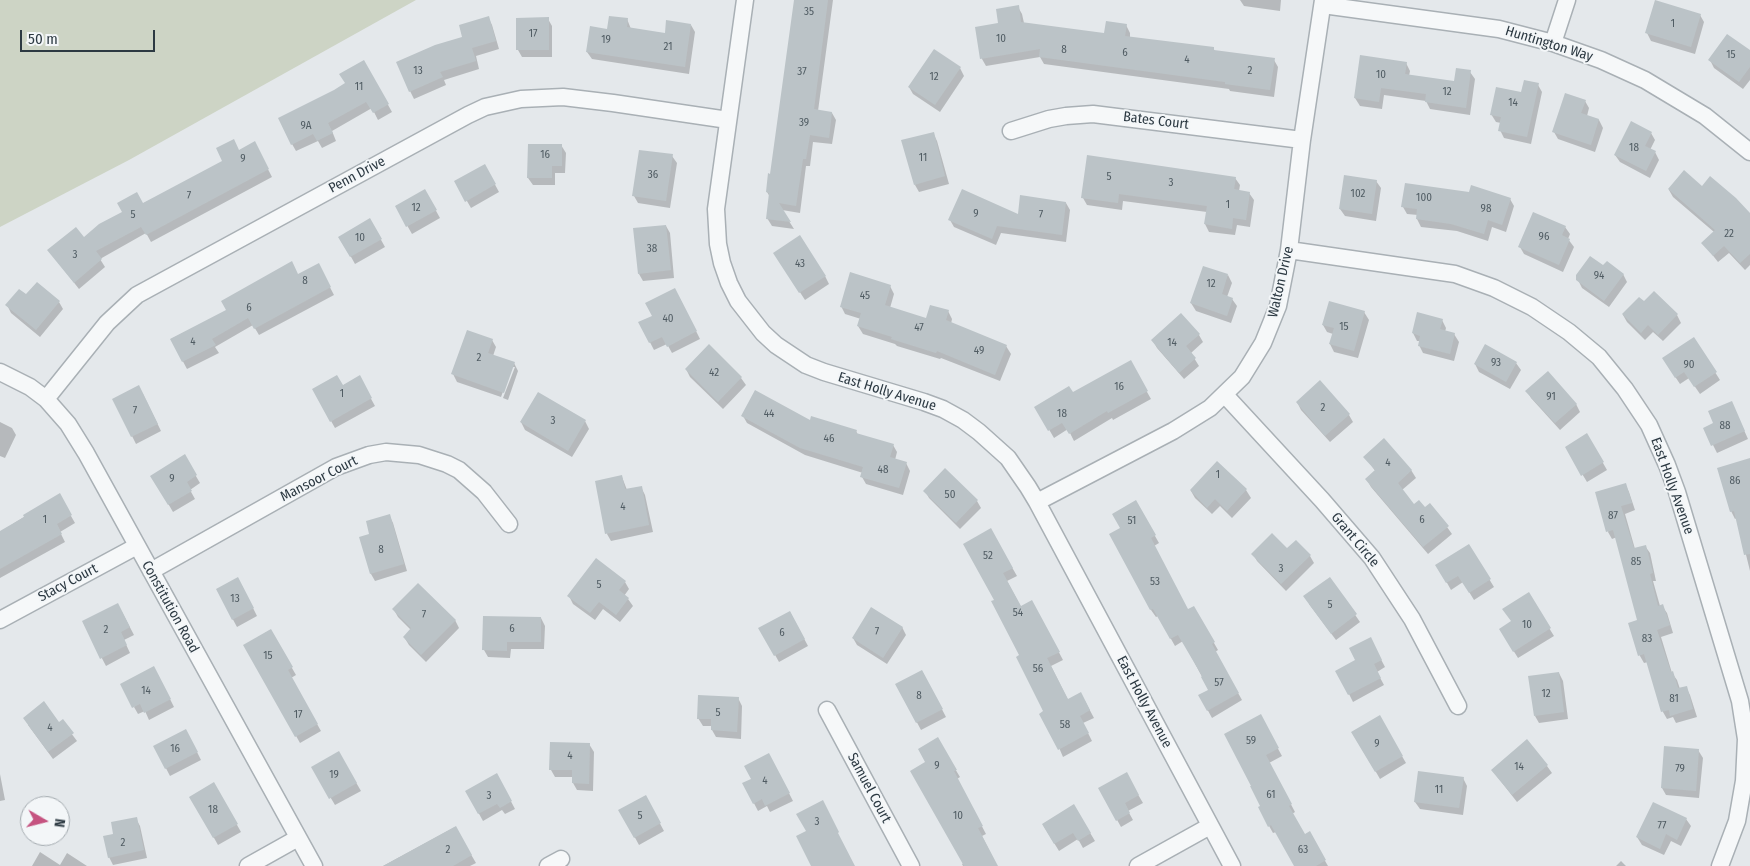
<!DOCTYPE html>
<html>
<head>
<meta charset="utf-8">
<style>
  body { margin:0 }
  #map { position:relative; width:1750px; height:866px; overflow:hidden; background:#e4e8eb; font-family:"Fira Sans Condensed",sans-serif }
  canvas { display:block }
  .north { position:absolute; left:20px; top:796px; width:50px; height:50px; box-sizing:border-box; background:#f3f6f8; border:1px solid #a3aaaf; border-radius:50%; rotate:98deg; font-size:14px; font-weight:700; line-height:20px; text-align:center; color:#2c3942 }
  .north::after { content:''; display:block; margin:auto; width:18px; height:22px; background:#c55380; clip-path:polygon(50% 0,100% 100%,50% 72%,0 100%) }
  .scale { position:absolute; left:20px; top:30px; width:135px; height:22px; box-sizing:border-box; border:2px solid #2c3942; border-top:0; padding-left:6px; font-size:15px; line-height:18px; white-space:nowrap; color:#2c3942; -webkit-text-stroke:4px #f3f6f8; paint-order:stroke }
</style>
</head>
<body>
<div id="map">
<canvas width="1750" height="866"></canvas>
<div class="north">N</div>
<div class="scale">50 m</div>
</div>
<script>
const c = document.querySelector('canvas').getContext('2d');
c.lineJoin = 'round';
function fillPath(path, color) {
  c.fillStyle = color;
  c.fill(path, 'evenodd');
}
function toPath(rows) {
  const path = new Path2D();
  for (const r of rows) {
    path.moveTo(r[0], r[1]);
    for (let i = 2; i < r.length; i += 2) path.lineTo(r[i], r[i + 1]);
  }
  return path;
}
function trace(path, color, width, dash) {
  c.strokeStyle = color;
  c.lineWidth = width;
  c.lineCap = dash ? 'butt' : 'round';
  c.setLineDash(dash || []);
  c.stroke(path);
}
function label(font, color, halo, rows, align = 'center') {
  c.font = font + ' "Fira Sans Condensed",sans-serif';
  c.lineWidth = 4;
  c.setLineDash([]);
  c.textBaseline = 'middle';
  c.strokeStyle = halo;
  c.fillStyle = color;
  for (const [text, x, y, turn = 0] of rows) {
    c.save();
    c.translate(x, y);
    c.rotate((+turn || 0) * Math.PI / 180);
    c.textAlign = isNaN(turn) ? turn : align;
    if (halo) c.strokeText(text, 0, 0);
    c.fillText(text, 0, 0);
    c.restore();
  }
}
fillPath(toPath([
  [0,0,416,0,129,160,0,227]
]), '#cdd4c5');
fillPath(toPath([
  [796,0,833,0,818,111,832,113,836,120,832,144,813,142,810,166,806,166,800,213,782,210,794,229,772,226,767,218,770,197,767,192,771,175],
  [1240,0,1281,0,1280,11,1244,6],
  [1018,7,1022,14,1024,23,1105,35,1126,25,1130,33,1130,38,1213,48,1215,51,1274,60,1278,67,1274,97,1230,91,1229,89,1044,64,1040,57,986,66,982,59,976,28,999,24],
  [1700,15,1704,22,1695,54,1651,41,1647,33],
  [488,17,492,25,499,49,476,56,479,69,444,80,446,85,414,99,410,91,464,38],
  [548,19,552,26,552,57,522,57,518,50],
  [627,19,631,29,666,34,691,25,695,32,689,74,592,59,587,52,608,30],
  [1750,52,1750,80,1743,89,1714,68,1710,60],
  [364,62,392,112,378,120,372,108,332,131,336,141,322,148,318,141,296,151,292,144],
  [1406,63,1410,71,1409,76,1455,82,1470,72,1475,79,1470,115,1430,109,1426,101,1384,95,1382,109,1360,106,1355,98],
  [960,68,964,76,940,112,913,94,909,87],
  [1538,85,1542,92,1531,144,1504,138,1500,130,1501,123,1496,122,1491,114],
  [1585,101,1589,108,1587,116,1599,120,1603,128,1595,152,1558,139,1554,132],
  [933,133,937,141,949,184,919,192,915,185],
  [1651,133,1655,140,1650,150,1655,152,1659,160,1650,178,1620,162,1615,155],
  [561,145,566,153,565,173,555,173,555,185,533,185,528,178],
  [258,150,272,177,151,242,146,233,100,259,105,267,79,289,49,251,84,239,142,204,224,162,239,151],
  [672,156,677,163,670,208,638,203,634,196],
  [485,166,499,192,471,208,456,182],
  [1235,178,1240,185,1239,191,1249,193,1254,200,1250,227,1237,225,1235,235,1209,232,1205,224,1207,212,1123,201,1122,210,1087,205,1083,198],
  [1376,181,1381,188,1376,221,1345,216,1340,209],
  [1703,187,1750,215,1750,265,1745,270,1729,253,1718,262,1703,243,1714,232,1673,197,1669,190],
  [425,191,440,218,412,234,396,206],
  [1510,199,1514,206,1506,232,1492,227,1488,241,1457,231,1421,227,1417,219,1418,215,1407,214,1403,207],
  [1066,203,1070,210,1066,242,1001,233,996,245,954,227,950,220,1019,216],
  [370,220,385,247,355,264,340,237],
  [666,226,670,233,674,278,643,281,639,274],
  [1565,227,1570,234,1568,239,1574,247,1563,272,1524,254,1520,247],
  [779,260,825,276,829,284,805,300],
  [1604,267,1623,274,1627,282,1609,307,1582,288,1578,280],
  [322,272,334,295,259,335,253,325,215,347,219,353,187,369,171,339,298,275],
  [1228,275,1232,283,1227,297,1232,299,1237,306,1231,323,1196,311,1191,303],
  [890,286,894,294,890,308,927,319,948,311,952,319,951,324,1006,346,1011,354,1000,381,941,358,940,359,897,346,895,344,863,334,858,326,861,319,845,314,841,306],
  [1654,292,1677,315,1681,323,1663,341,1653,332,1645,340,1627,322,1623,315,1644,303],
  [26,296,59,302,63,309,40,337,11,313,7,305],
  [679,297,700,339,672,353,667,344,654,350,640,323,653,316],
  [1364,312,1369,320,1358,358,1334,352,1330,344,1333,334,1327,332,1323,325],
  [1181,315,1199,335,1203,342,1191,353,1199,366,1184,379,1157,348,1153,341],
  [1442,320,1446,328,1445,332,1454,334,1459,342,1454,361,1423,353,1419,345,1420,341,1417,341,1413,333],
  [1694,339,1720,380,1700,394,1689,378,1680,384,1668,366],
  [492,340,496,347,493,356,514,363,518,371,508,400,503,398,515,367,512,367,501,397,457,382,453,374],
  [709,346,741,378,746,385,723,409,690,377,686,369],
  [1130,362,1151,399,1113,420,1112,418,1074,441,1068,429,1054,438,1036,407,1073,394],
  [1516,363,1521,370,1510,389,1479,372,1475,364],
  [359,377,375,406,335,428,313,389,342,386],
  [1527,391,1576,404,1580,412,1560,430,1531,398],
  [143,394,161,431,136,444,114,400],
  [1297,402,1349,415,1353,422,1330,442,1301,410],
  [1735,410,1748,439,1717,453,1705,429],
  [743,416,810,422,856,431,858,435,893,445,897,452,895,460,906,463,910,471,903,495,866,484,862,477,863,473,805,455,747,423],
  [585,421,589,429,572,457,525,430,521,422],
  [0,422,12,428,16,435,5,458,0,456],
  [1587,435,1607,470,1587,482,1566,447],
  [184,456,200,483,190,490,195,499,173,512,152,476],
  [1365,457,1411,470,1416,478,1402,490,1414,506,1447,527,1452,534,1428,554,1371,487,1367,480,1376,472],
  [1217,463,1246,490,1251,498,1232,518,1220,506,1212,514,1195,498,1191,491],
  [1750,465,1750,571,1737,518,1735,519,1731,511],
  [622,477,627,490,641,487,645,495,653,532,611,541,607,534],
  [1625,484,1629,492,1635,510,1625,514,1635,549,1645,546,1650,553,1656,581,1653,581,1660,606,1662,606,1667,613,1673,633,1661,637,1672,673,1677,680,1680,689,1686,687,1690,695,1697,717,1676,723,1673,717,1667,719,1663,712,1648,662,1644,663,1640,656,1629,624,1638,621,1617,537,1612,539,1608,532],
  [925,491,977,501,981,508,960,529,929,498],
  [59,495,75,523,60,532,65,542,0,578,0,532],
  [1135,501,1159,543,1154,546,1188,611,1198,615,1218,650,1215,652,1242,700,1212,718,1200,696,1209,690,1183,641,1175,646,1158,616,1156,617,1151,610,1122,528],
  [389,515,393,523,407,571,375,581,371,574,371,534],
  [990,529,1017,576,1007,581,1021,607,1036,609,1063,660,1051,666,1068,700,1085,701,1094,718,1083,723,1092,741,1063,757,996,600],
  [1469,546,1494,587,1474,600,1463,582,1451,590,1437,565],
  [1287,550,1310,556,1314,563,1286,591,1257,561,1253,554],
  [1330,578,1360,622,1336,640,1309,604],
  [625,582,629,589,624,596,628,599,633,606,620,622,603,609,595,620,573,604,569,596],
  [242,586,257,616,237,627,217,590],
  [1528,594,1554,636,1518,658,1500,629,1512,622],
  [394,610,455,620,459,628,426,662,409,645,404,637,411,630,398,617],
  [122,612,134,635,124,640,130,653,106,666,83,622],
  [790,612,808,646,779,662,760,628],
  [541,618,545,626,544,649,511,649,510,658,488,657,484,650],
  [902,627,906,635,887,664,857,645,853,638],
  [270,630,296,675,291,678,321,731,300,743,245,645],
  [1374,646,1385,667,1377,672,1384,685,1353,702,1349,694,1357,661],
  [922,671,946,717,921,730,897,685],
  [1559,673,1563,681,1568,719,1539,723,1535,716],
  [158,675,174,707,149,720,145,711,138,714,134,707],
  [738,698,742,706,741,739,716,737,712,730,712,726,703,726,698,718],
  [1260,716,1282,756,1269,763,1295,812,1292,814,1305,835,1309,833,1328,866,1295,866,1276,832,1273,833,1259,808,1262,806],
  [1379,717,1406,763,1380,779,1353,732],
  [62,721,77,741,53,759,28,725,59,723],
  [190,738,201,760,170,776,155,747],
  [937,739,960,777,957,779,986,834,982,836,997,866,963,866,962,864,964,863,927,763],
  [589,744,594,752,593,791,577,790,573,783,573,777,555,777,551,770],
  [1698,750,1703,758,1699,798,1666,795,1662,788],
  [339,753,361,791,335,805,313,768],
  [773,762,793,801,770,812,767,806,758,811,744,784,753,779],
  [1547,766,1552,773,1517,802,1492,770],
  [0,774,5,800,0,801],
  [1126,774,1143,803,1128,811,1133,820,1121,827,1100,789],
  [497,775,515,809,505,814,502,810,483,821,467,792],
  [1463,778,1467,786,1463,815,1420,809,1415,802],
  [214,784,241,832,218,845,191,797],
  [645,796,664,831,639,845,620,810],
  [1074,806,1095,841,1083,848,1078,839,1059,851,1043,825],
  [136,819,140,826,147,858,113,865,109,857,115,835],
  [1686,819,1691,826,1681,846,1671,841,1664,855,1642,845,1637,837],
  [455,827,476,863,470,866,383,866],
  [40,852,60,865,67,853,87,866,32,866],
  [1621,861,1626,866,1616,866]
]), '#0003');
fillPath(toPath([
  [794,0,828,0,814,109,832,112,829,138,810,135,806,159,803,159,796,206,779,203,791,222,766,219,769,193,766,192,768,173,770,174],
  [1655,0,1701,14,1691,47,1645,33],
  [1019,5,1021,22,1104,33,1106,21,1127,24,1125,36,1214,47,1214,50,1275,58,1270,90,1225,84,1225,82,1039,57,1040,49,980,59,975,27,998,23,996,9],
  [489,16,496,41,472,48,476,61,440,72,443,77,409,92,396,62,435,45,462,37,459,25],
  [609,16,628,18,627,27,665,33,666,20,691,24,685,67,586,52,590,26,607,29],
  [549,17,549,50,516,50,516,18],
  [1727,34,1750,50,1750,67,1739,82,1708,60],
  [934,49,961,67,935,105,908,87],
  [1360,55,1407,62,1405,74,1454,81,1456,68,1471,70,1466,108,1425,102,1426,94,1381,88,1379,102,1354,98],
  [364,60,389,104,373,113,366,102,328,123,333,133,317,141,313,134,291,145,278,118,334,90,345,83,339,74],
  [1524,80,1539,83,1527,137,1498,131,1501,117,1490,115,1496,87,1521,92],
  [1565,93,1586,100,1581,113,1599,119,1591,145,1552,132],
  [1631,121,1652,132,1645,146,1656,151,1646,171,1614,155],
  [934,132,945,176,914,185,901,140],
  [234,139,239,150,255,141,269,169,146,235,141,227,96,251,102,259,74,283,47,250,76,227,84,237,99,224,122,212,117,203,137,192,143,203,222,161,216,148],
  [528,144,562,144,562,166,552,166,552,178,527,178],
  [639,150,673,154,666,201,632,196],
  [1087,155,1236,177,1234,189,1250,192,1246,220,1233,218,1232,229,1204,224,1207,206,1119,194,1118,203,1081,198],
  [485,164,496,184,465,202,454,181],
  [1684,170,1702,186,1710,176,1736,198,1750,213,1750,254,1740,263,1724,246,1713,256,1701,243,1715,230,1668,189],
  [1344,175,1377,180,1372,214,1339,209],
  [1405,183,1469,192,1471,185,1511,198,1502,225,1488,220,1484,234,1451,224,1416,219,1417,209,1401,207],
  [425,189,437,210,406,227,395,206],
  [962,189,1018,214,1020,195,1066,202,1062,235,997,226,992,239,948,220],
  [1533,212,1566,226,1562,235,1570,239,1559,265,1518,247],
  [370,218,382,239,350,257,338,237],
  [666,225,671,270,638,274,633,228],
  [800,235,826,276,799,293,773,253],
  [1590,256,1603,265,1607,261,1624,274,1604,301,1576,280,1576,275],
  [292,261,298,274,319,263,331,287,254,329,248,318,212,339,216,345,182,362,170,339,226,310,221,301],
  [1203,266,1228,274,1222,294,1233,298,1227,316,1190,303],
  [850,272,891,285,885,305,926,318,930,305,949,310,946,320,1007,345,995,375,937,351,936,353,891,339,892,337,857,326,861,313,840,307],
  [37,282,60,301,36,330,5,305,19,289,26,294],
  [675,288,697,331,667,347,662,337,649,343,638,322,652,316,645,303],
  [1654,291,1678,314,1658,335,1648,325,1641,333,1622,314,1639,297,1644,301],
  [1329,301,1365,311,1354,351,1329,344,1334,328,1322,325],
  [1417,312,1443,319,1440,329,1455,333,1450,354,1418,346,1420,336,1412,333],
  [1181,313,1200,334,1186,346,1196,358,1179,373,1151,340],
  [467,330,493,339,488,353,515,362,504,393,451,374],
  [1694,337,1717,372,1694,387,1684,372,1675,378,1662,358],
  [709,344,742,377,718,402,685,369],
  [1485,344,1517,362,1506,382,1474,364],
  [1131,360,1148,391,1108,413,1107,411,1069,434,1062,423,1048,431,1034,407,1069,386,1073,392],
  [1548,371,1577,404,1555,423,1525,391],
  [337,375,343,385,360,375,372,398,330,422,312,389],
  [1320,380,1350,414,1325,436,1296,402],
  [139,385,158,424,131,437,112,399],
  [755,390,810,420,811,416,857,430,856,433,894,444,890,457,907,462,899,488,860,477,863,467,800,448,741,416],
  [538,392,586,420,568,451,520,422],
  [1732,401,1745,431,1711,446,1703,428,1713,423,1708,411],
  [1587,433,1604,462,1581,476,1565,447],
  [1384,438,1412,470,1398,483,1414,504,1419,500,1425,507,1430,503,1449,526,1423,547,1365,479,1375,470,1363,457],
  [185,454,197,475,187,482,192,491,168,505,150,476],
  [1750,458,1750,554,1744,555,1734,511,1730,512,1717,468],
  [1217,461,1247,489,1227,511,1215,499,1207,508,1190,490],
  [945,468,978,500,956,523,923,491],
  [622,475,625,489,642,486,649,525,605,534,595,481],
  [1626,483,1632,503,1621,506,1634,548,1646,545,1653,573,1650,574,1658,606,1663,604,1670,625,1657,630,1671,672,1673,671,1678,688,1687,686,1693,709,1670,716,1669,710,1661,712,1644,654,1638,656,1628,623,1637,620,1613,530,1606,532,1595,492],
  [60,493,72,515,57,524,62,534,0,569,0,531,24,517,23,515],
  [1136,500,1156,535,1151,538,1188,609,1194,606,1215,642,1212,644,1239,693,1207,711,1198,695,1208,690,1201,677,1202,676,1178,635,1170,639,1153,609,1150,610,1109,534,1120,528,1112,514],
  [390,514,404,564,370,574,359,537,369,534,366,521],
  [991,528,1013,568,1003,573,1021,606,1032,600,1060,652,1047,658,1068,699,1081,692,1090,710,1080,716,1089,733,1058,750,1039,714,1043,711,1016,657,1019,655,991,601,994,600,963,544],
  [1272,533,1287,548,1296,540,1311,555,1281,584,1251,554],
  [1469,544,1491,579,1469,593,1458,576,1446,583,1435,565],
  [596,558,626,581,619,590,629,598,616,615,599,602,590,613,567,596],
  [238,577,254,608,232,620,216,589],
  [1330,577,1357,614,1331,634,1303,596],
  [418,583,456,620,421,655,403,637,411,628,392,609],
  [1529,592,1551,628,1513,652,1499,629,1511,621,1502,609],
  [118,603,130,627,121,632,127,645,100,659,82,621],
  [871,607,903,627,883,658,852,638],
  [790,611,805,639,774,656,758,628],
  [483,616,541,617,541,642,507,642,507,651,482,650],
  [271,629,293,667,288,670,318,724,295,737,243,645],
  [1371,637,1382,660,1374,664,1381,678,1348,695,1335,671,1355,660,1349,648],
  [154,666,171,699,144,713,140,704,132,708,120,684],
  [922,670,943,709,916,723,895,684],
  [1559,672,1564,712,1534,716,1528,676],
  [698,695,739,697,737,732,711,730,711,719,697,719],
  [44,701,59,722,63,719,74,733,48,752,23,718],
  [1261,714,1279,748,1266,755,1292,804,1289,806,1305,834,1310,831,1326,860,1316,866,1294,866,1271,825,1268,827,1258,807,1260,806,1250,786,1251,786,1224,734],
  [1380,715,1403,756,1375,772,1351,732],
  [186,729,198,752,165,769,153,746],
  [938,737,957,770,954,771,983,826,978,828,998,866,964,866,910,771,925,762,918,749],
  [1527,739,1548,765,1512,795,1491,770],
  [550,742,590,743,589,784,572,783,572,770,549,770],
  [1664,746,1699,749,1696,791,1661,788],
  [339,751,357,783,329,799,311,767],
  [769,753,790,793,765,806,762,799,753,804,742,783,751,779,744,766],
  [1418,771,1464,777,1459,808,1414,802],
  [1127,772,1139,795,1125,803,1130,813,1116,821,1098,788],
  [497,773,512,801,500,808,497,804,478,814,465,791],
  [214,782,238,824,213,838,189,797],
  [646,795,661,823,634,838,618,810],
  [823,800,839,832,838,833,855,866,811,866,796,836,806,831,796,814],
  [1653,802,1687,818,1677,840,1666,834,1660,849,1636,837],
  [1074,804,1091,833,1078,841,1073,833,1054,844,1042,824],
  [137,817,144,850,108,858,103,836,113,834,111,822],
  [456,826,472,855,453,866,383,866]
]), '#bbc3c7');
const minor = toPath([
  [745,0,716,209,718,244,722,263,729,283,738,301,763,333,776,345,806,365,824,372,924,402,943,409,963,420,979,432,1008,458,1028,487,1037,502,1232,866],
  [1323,5,1499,29,1553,43,1601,60,1645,80,1705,116,1750,152],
  [1553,43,1567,0],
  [1011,131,1049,119,1066,116,1093,114,1302,140],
  [1289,250,1455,274,1494,288,1532,307,1569,332,1599,357,1625,389,1649,425,1667,465,1677,492,1740,701,1746,739,1744,781,1737,821,1720,866],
  [0,372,30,387,46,399,68,424,86,453,314,866],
  [1225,395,1322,500,1372,558,1412,619,1458,706],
  [46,399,107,323,137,295,468,115,485,107,521,99,563,97,613,103,728,120],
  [1037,502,1173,431,1210,408,1242,377,1263,343,1278,306,1289,250,1302,140,1323,0],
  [151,571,336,467,369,455,386,452,419,455,447,464,459,470,484,492,509,524],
  [0,620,137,546],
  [827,710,911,866],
  [248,866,298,838],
  [548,866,561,859],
  [1138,866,1210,826]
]);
trace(minor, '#a9b0b5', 19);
trace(minor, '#f6f8f9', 16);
label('11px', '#505c63', null, [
  ["35",809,12],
  ["1",1673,24],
  ["17",533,34],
  ["10",1001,39],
  ["19",606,40],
  ["21",668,47],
  ["8",1064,50],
  ["6",1125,53],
  ["15",1731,55],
  ["4",1187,60],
  ["13",418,71],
  ["2",1250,71],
  ["37",802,72],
  ["10",1381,75],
  ["12",934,77],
  ["11",359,87],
  ["12",1447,92],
  ["14",1513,103],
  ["39",804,123],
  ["9A",306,126],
  ["18",1634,148],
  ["16",545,155],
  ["11",923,158],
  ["9",243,159],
  ["36",653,175],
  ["5",1109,177],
  ["3",1171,183],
  ["102",1358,194],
  ["7",189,196],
  ["100",1424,198],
  ["1",1228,205],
  ["12",416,208],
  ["98",1486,209],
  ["9",976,214],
  ["5",133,215],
  ["7",1041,215],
  ["22",1729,234],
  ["96",1544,237],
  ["10",360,238],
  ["38",652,249],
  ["3",75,255],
  ["43",800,264],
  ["94",1599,276],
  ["8",305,281],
  ["12",1211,284],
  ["45",865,296],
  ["6",249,308],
  ["40",668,319],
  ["15",1344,327],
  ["47",919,328],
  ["4",193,342],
  ["14",1172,343],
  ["49",979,351],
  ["2",479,358],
  ["93",1496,363],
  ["90",1689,365],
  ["42",714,373],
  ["16",1119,387],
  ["1",342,394],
  ["91",1551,397],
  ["2",1323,408],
  ["7",135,411],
  ["44",769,414],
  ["18",1062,414],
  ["3",553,421],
  ["88",1725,426],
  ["46",829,439],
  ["4",1388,463],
  ["48",883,470],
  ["1",1218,475],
  ["9",172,479],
  ["86",1735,481],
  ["50",950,495],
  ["4",623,507],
  ["87",1613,516],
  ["1",45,520],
  ["6",1422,520],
  ["51",1132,521],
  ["8",381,550],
  ["52",988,556],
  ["85",1636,562],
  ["3",1281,569],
  ["53",1155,582],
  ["5",599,585],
  ["13",235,599],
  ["5",1330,605],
  ["54",1018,613],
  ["7",424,615],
  ["10",1527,625],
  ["6",512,629],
  ["2",106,630],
  ["7",877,632],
  ["6",782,633],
  ["83",1647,639],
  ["15",268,656],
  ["56",1038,669],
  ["57",1219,683],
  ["14",146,691],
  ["12",1546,694],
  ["8",919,696],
  ["81",1674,699],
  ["5",718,713],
  ["17",298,715],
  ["58",1065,725],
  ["4",50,728],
  ["59",1251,741],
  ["9",1377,744],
  ["16",175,749],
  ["4",570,756],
  ["9",937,766],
  ["14",1519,767],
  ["79",1680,769],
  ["19",334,775],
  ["4",765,781],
  ["11",1439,790],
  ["61",1271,795],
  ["3",489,796],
  ["18",213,810],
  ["5",640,816],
  ["10",958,816],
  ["3",817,822],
  ["77",1662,826],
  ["2",123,843],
  ["2",448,850],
  ["63",1303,850]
]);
label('14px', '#2c3942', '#f3f6f8', [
  ["Huntington Way",1549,44,17],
  ["Bates Court",1156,121,7],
  ["Penn Drive",357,175,-28],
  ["Walton Drive",1281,282,-77],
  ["East Holly Avenue",887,392,17],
  ["Mansoor Court",319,479,-27],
  ["East Holly Avenue",1672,486,70],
  ["Grant Circle",1355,540,50],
  ["Stacy Court",68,583,-28],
  ["Constitution Road",170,607,61],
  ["East Holly Avenue",1144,702,62],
  ["Samuel Court",869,788,62]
]);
</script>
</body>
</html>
